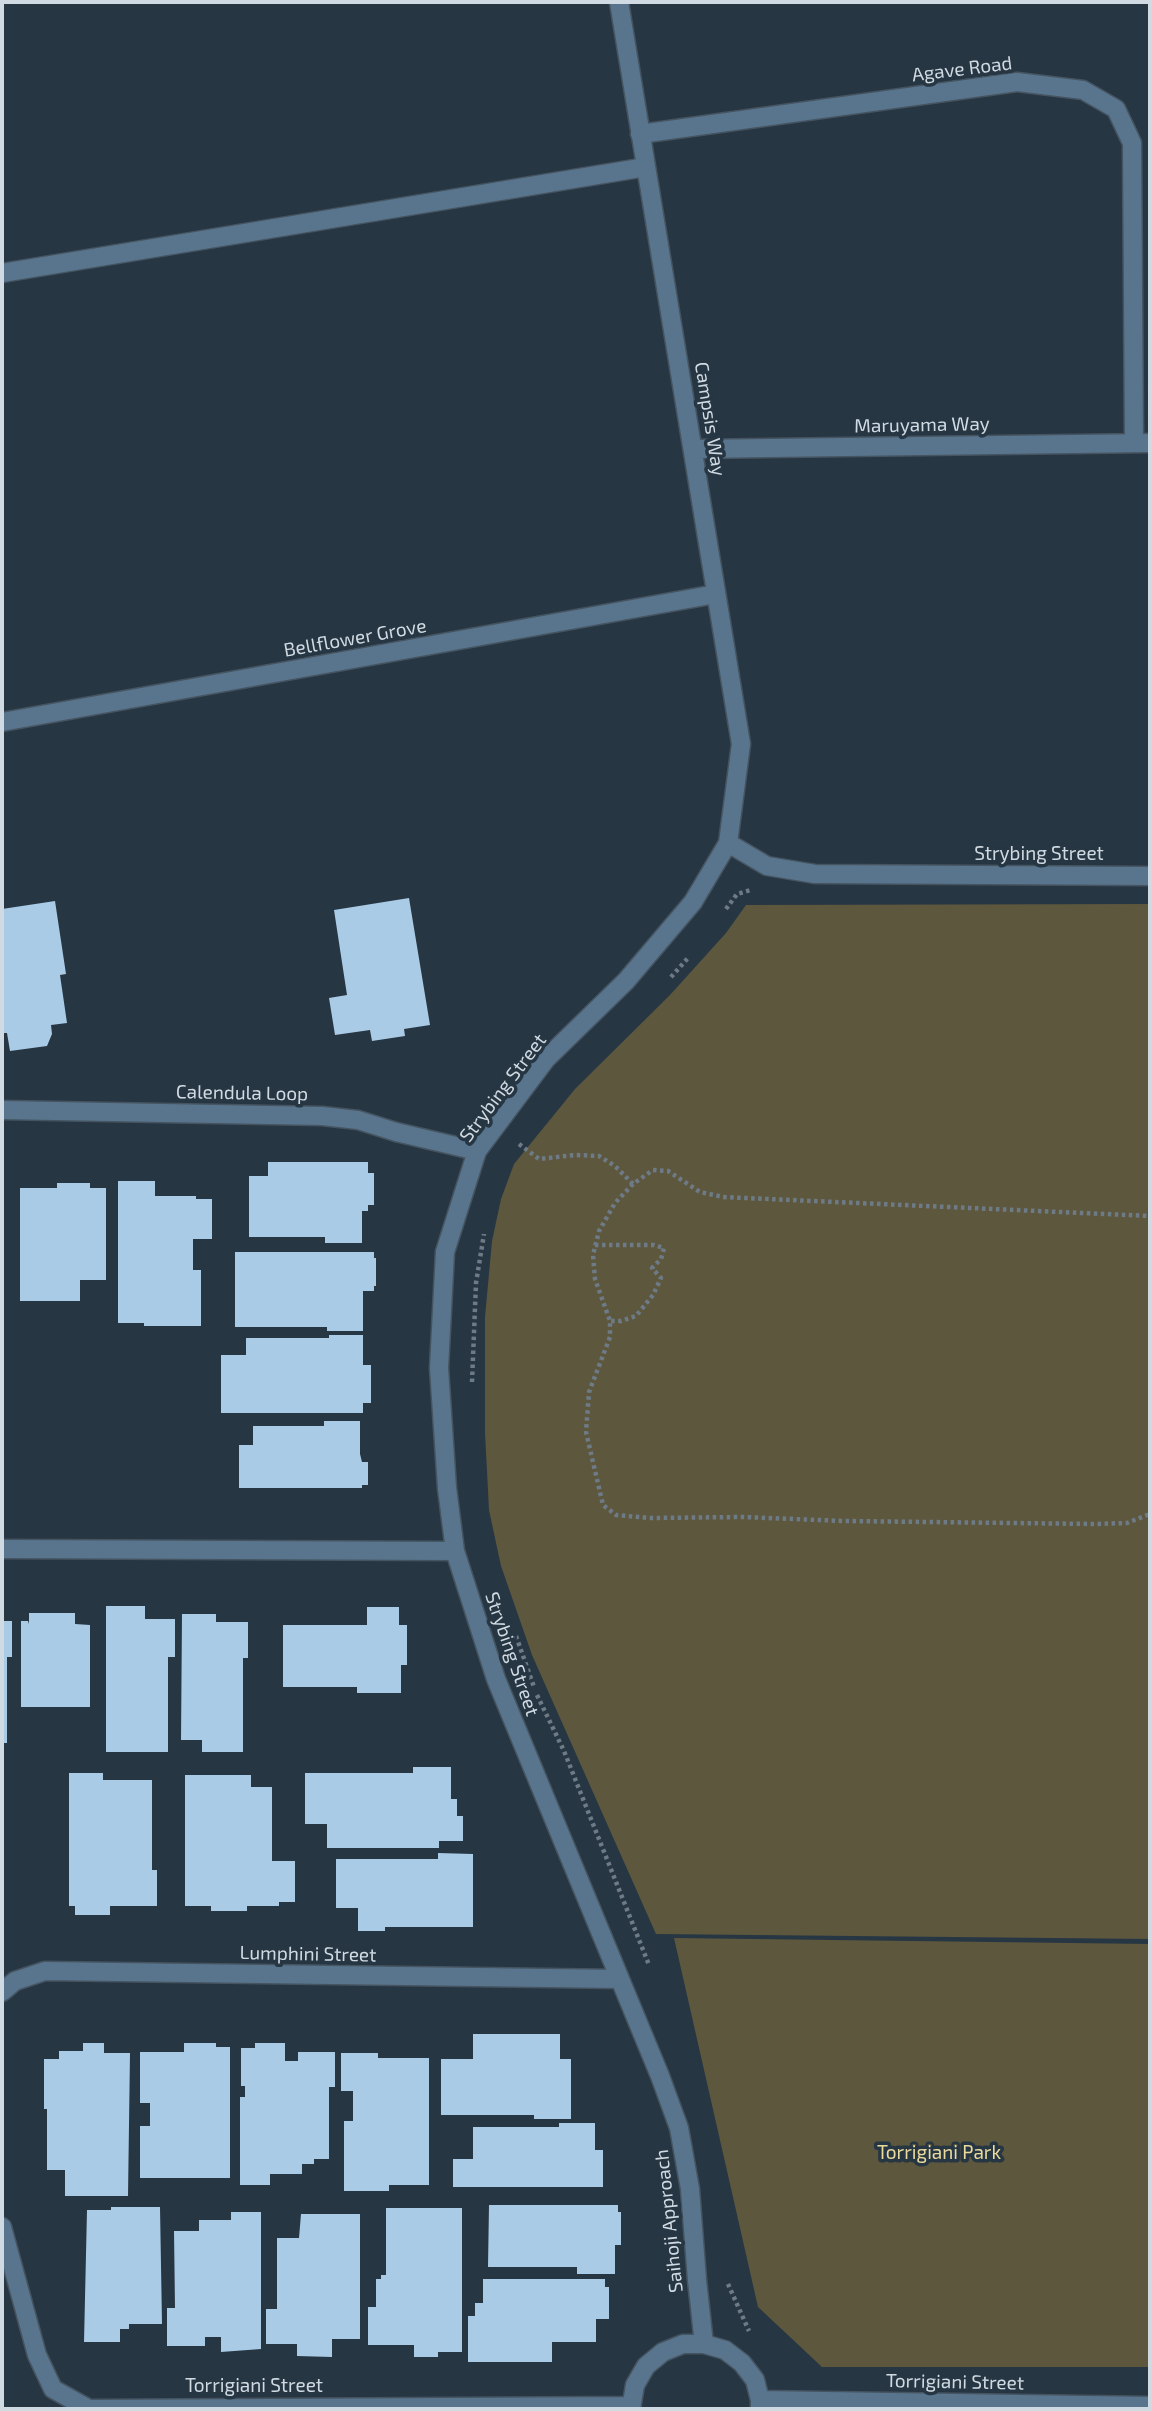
<!DOCTYPE html>
<html>
<head>
<meta charset="utf-8">
<style>
  body { margin:0 }
  #map { position:relative; width:1152px; height:2411px; overflow:hidden; background:#273643; font-family:"Exo 2",sans-serif }
  canvas { display:block }
  .frame { position:absolute; inset:0; border:4px solid #d0dae2; pointer-events:none }
</style>
</head>
<body>
<div id="map">
<canvas width="1152" height="2411"></canvas>
<div class="frame"></div>
</div>
<script>
const c = document.querySelector('canvas').getContext('2d');
c.lineJoin = 'round';
function fillPath(path, color) {
  c.fillStyle = color;
  c.fill(path, 'evenodd');
}
function toPath(rows) {
  const path = new Path2D();
  for (const r of rows) {
    path.moveTo(r[0], r[1]);
    for (let i = 2; i < r.length; i += 2) path.lineTo(r[i], r[i + 1]);
  }
  return path;
}
function trace(path, color, width, dash) {
  c.strokeStyle = color;
  c.lineWidth = width;
  c.lineCap = dash ? 'butt' : 'round';
  c.setLineDash(dash || []);
  c.stroke(path);
}
function label(font, color, halo, rows, align = 'center') {
  c.font = font + ' "Exo 2",sans-serif';
  c.lineWidth = 7;
  c.setLineDash([]);
  c.textBaseline = 'middle';
  c.strokeStyle = halo;
  c.fillStyle = color;
  for (const [text, x, y, turn = 0] of rows) {
    c.save();
    c.translate(x, y);
    c.rotate((+turn || 0) * Math.PI / 180);
    c.textAlign = isNaN(turn) ? turn : align;
    if (halo) c.strokeText(text, 0, 0);
    c.fillText(text, 0, 0);
    c.restore();
  }
}
fillPath(toPath([
  [1150,904,1150,1939,656,1934,532,1655,501,1566,489,1510,485,1433,485,1317,492,1241,501,1199,514,1164,575,1089,670,995,726,933,746,905],
  [674,1938,1150,1944,1150,2367,822,2367,758,2307]
]), '#5d573e');
fillPath(toPath([
  [409,898,430,1025,404,1029,405,1036,372,1041,370,1030,335,1035,329,998,347,995,334,910],
  [55,901,66,974,60,975,67,1023,51,1025,52,1034,47,1046,10,1051,7,1033,2,1033,2,909],
  [268,1162,368,1162,368,1173,374,1173,374,1205,368,1205,368,1211,362,1211,362,1243,325,1243,325,1237,249,1237,249,1176,268,1176],
  [118,1181,155,1181,155,1196,196,1196,196,1199,212,1199,212,1239,193,1239,193,1270,201,1270,201,1326,144,1326,144,1323,118,1323],
  [57,1183,90,1183,90,1188,106,1188,106,1280,80,1280,80,1301,20,1301,20,1188,57,1188],
  [235,1252,374,1252,374,1258,376,1258,376,1286,374,1286,374,1291,363,1291,363,1331,327,1331,327,1327,235,1327],
  [329,1335,363,1335,363,1365,371,1365,371,1403,363,1403,363,1413,221,1413,221,1355,246,1355,246,1338,329,1338],
  [324,1421,360,1421,360,1454,362,1462,368,1462,368,1485,362,1485,362,1488,239,1488,239,1445,253,1445,253,1426,324,1426],
  [106,1606,145,1606,145,1619,175,1619,175,1657,168,1657,168,1752,106,1752],
  [367,1607,399,1607,399,1625,407,1625,407,1665,401,1665,401,1693,357,1693,357,1687,283,1687,283,1625,367,1625],
  [29,1613,75,1613,75,1624,90,1625,90,1707,21,1707,21,1621,28,1621,29,1624],
  [182,1614,216,1614,216,1622,248,1622,248,1658,243,1658,243,1752,202,1752,202,1740,181,1740],
  [2,1621,12,1621,12,1657,7,1657,7,1743,2,1743],
  [413,1767,451,1767,451,1799,457,1799,457,1816,463,1816,463,1841,439,1841,439,1848,327,1848,327,1824,305,1824,305,1773,413,1773],
  [69,1773,103,1773,103,1780,152,1780,152,1870,157,1870,157,1906,110,1906,110,1915,75,1915,75,1906,69,1906],
  [185,1775,251,1775,251,1787,272,1787,272,1861,295,1861,295,1902,279,1902,279,1906,247,1906,247,1911,211,1911,211,1906,185,1906],
  [438,1853,473,1854,473,1927,385,1927,385,1931,358,1931,358,1908,336,1908,336,1859,438,1859],
  [473,2034,560,2034,560,2059,571,2059,571,2119,534,2119,534,2115,441,2115,441,2059,473,2059],
  [83,2043,104,2043,104,2053,130,2053,128,2196,65,2196,65,2170,47,2170,47,2109,44,2109,44,2059,59,2059,59,2051,83,2051],
  [184,2043,216,2043,216,2047,230,2047,230,2178,140,2178,140,2126,150,2126,150,2103,140,2103,140,2052,184,2052],
  [255,2043,285,2043,285,2061,298,2061,298,2052,335,2052,335,2087,329,2087,329,2159,314,2159,314,2164,302,2164,302,2174,270,2174,270,2185,240,2185,240,2097,245,2097,245,2086,241,2086,241,2048,255,2048],
  [341,2053,378,2053,378,2058,429,2058,429,2185,389,2185,389,2191,344,2191,344,2121,353,2121,353,2091,341,2091],
  [559,2123,595,2123,595,2150,603,2150,603,2187,453,2187,453,2159,473,2159,473,2127,559,2127],
  [489,2205,618,2205,618,2212,621,2212,621,2245,615,2245,615,2274,577,2274,577,2267,488,2267],
  [111,2207,160,2207,162,2324,129,2324,129,2329,120,2329,120,2342,84,2342,87,2210,111,2210],
  [386,2208,462,2208,462,2352,438,2352,438,2357,414,2357,414,2345,368,2345,368,2307,376,2307,376,2279,381,2279,381,2275,386,2275],
  [231,2212,261,2212,261,2349,221,2352,221,2337,205,2337,205,2346,167,2346,167,2308,175,2308,174,2231,199,2231,199,2220,231,2220],
  [301,2214,360,2214,360,2339,332,2339,332,2357,297,2356,297,2344,266,2344,266,2309,277,2309,277,2238,299,2238],
  [483,2279,605,2279,605,2287,609,2287,609,2319,596,2319,596,2342,552,2342,552,2362,468,2362,468,2316,475,2316,475,2303,483,2303]
]), '#aacbe6');
const minor = toPath([
  [619,2,741,744,728,843],
  [640,134,1017,82,1083,90,1116,109,1132,143,1134,443],
  [2,273,646,167],
  [694,449,1150,443],
  [2,722,716,594],
  [2,1110,322,1116,358,1120,396,1132,477,1151],
  [2,1549,455,1551],
  [2,1992,15,1981,45,1971,619,1979],
  [2,2227,37,2355,53,2389,89,2409,631,2406],
  [704,2344,697,2280,690,2189,679,2128,660,2076,496,1679,455,1551,447,1488,439,1368,445,1252,477,1151,546,1059,626,981,693,902,728,843,767,866,815,874,1150,876],
  [760,2400,1150,2406],
  [631,2409,635,2385,646,2366,663,2352,683,2344,704,2344,725,2350,742,2363,755,2380,760,2400,760,2409]
]);
trace(minor, '#455460', 21);
trace(toPath([
  [726,909,737,894,751,890],
  [671,977,688,958],
  [519,1144,539,1159,575,1155,599,1156,615,1166,633,1184,653,1170,668,1171,700,1192,723,1197,1150,1216],
  [633,1184,615,1203,599,1231,593,1255,595,1279,610,1321,610,1337,589,1392,586,1432,603,1505,616,1515,650,1518,743,1517,844,1521,1095,1524,1127,1523,1150,1514],
  [595,1245,654,1245,664,1248,661,1259,652,1268,661,1278,653,1295,636,1316,621,1321,610,1321],
  [472,1382,476,1283,484,1234],
  [516,1636,534,1687],
  [537,1695,564,1751,649,1965],
  [728,2284,749,2331]
]), '#6e7b86', 4.5, [3.5, 3.5]);
trace(minor, '#58758d', 18);
label('19px', '#d0dae2', '#273643', [
  ["Agave Road",962,69,-7],
  ["Campsis Way",710,419,81],
  ["Maruyama Way",922,425,-1],
  ["Bellflower Grove",355,638,-10],
  ["Strybing Street",1039,854],
  ["Strybing Street",503,1088,-53],
  ["Calendula Loop",242,1093,1],
  ["Strybing Street",512,1654,71],
  ["Lumphini Street",308,1954,1],
  ["Saihoji Approach",669,2221,-96],
  ["Torrigiani Street",955,2382,1],
  ["Torrigiani Street",254,2386]
]);
label('19px', '#eada9c', '#273643', [
  ["Torrigiani Park",939,2153]
]);
</script>
</body>
</html>
